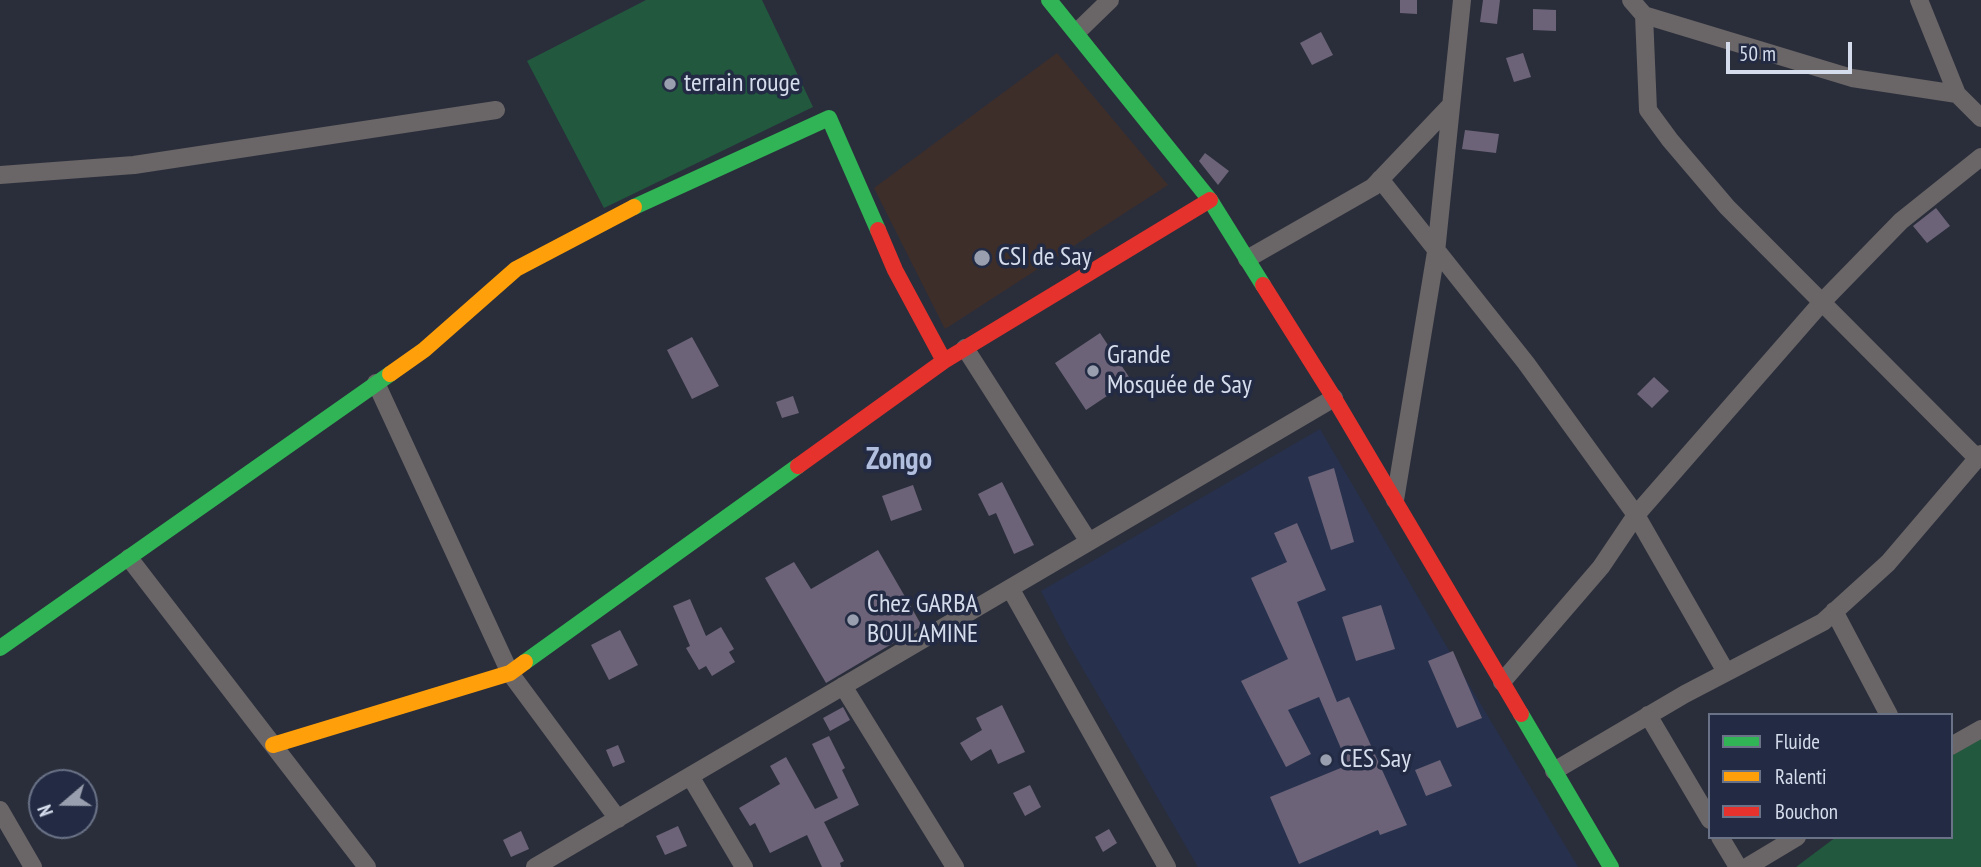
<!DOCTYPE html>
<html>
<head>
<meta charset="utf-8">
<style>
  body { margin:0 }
  #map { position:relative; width:1981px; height:867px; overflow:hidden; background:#2a2e3b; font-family:"PT Sans Narrow",sans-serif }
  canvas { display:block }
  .legend { position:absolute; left:1708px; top:713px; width:245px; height:126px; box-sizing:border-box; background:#222b43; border:2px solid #6a7287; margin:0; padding:9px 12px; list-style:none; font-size:21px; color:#d5dcec }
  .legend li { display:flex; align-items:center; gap:14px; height:35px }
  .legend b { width:35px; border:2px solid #6a7287 }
  .north { position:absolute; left:28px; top:769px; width:70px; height:70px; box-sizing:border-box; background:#222b43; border:2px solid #6a7287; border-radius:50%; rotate:250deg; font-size:19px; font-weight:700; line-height:28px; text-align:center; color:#d5dcec }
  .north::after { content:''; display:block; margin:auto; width:24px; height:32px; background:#999fae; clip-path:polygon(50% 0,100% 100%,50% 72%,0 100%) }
  .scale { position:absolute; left:1726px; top:42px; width:126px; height:32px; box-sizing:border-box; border:4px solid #d5dcec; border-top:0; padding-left:9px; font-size:21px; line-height:24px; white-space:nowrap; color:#d5dcec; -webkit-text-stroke:5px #222b43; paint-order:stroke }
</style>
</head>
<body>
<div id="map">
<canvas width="1981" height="867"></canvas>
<ul class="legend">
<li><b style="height:9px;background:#30b455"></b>Fluide</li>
<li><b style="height:9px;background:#ff9f0a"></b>Ralenti</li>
<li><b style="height:9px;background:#e5322d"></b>Bouchon</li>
</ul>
<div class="north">N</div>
<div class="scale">50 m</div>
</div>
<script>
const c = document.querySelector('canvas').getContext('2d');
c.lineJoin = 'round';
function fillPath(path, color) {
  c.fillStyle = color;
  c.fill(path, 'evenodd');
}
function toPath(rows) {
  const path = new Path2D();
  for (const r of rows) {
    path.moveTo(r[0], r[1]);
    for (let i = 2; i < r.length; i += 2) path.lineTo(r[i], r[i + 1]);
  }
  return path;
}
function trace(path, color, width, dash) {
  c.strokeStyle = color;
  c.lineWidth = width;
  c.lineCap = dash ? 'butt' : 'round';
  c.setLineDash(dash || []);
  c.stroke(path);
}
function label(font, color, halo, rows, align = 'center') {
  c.font = font + ' "PT Sans Narrow",sans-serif';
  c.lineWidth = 7;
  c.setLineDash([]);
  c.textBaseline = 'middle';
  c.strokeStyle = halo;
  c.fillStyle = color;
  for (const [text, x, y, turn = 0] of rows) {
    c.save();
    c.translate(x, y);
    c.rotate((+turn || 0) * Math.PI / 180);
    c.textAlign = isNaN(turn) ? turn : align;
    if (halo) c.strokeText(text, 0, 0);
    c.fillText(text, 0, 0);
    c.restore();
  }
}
fillPath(toPath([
  [1320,429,1465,678,1578,867,1198,867,1069,645,1041,591]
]), '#27314d');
fillPath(toPath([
  [1057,53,1168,185,945,329,874,188]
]), '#3e2e2a');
fillPath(toPath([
  [646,0,762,0,813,107,604,208,527,61],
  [1981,732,1981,867,1796,867,1836,837,1951,837,1951,754]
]), '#22583e');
fillPath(toPath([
  [1400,0,1417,0,1417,14,1400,13],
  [1483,0,1500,0,1497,24,1480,22],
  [1533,9,1556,10,1556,31,1533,30],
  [1321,32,1333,55,1312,65,1300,43],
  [1523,53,1531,77,1514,82,1506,58],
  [1465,130,1499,134,1496,153,1462,149],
  [1205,153,1229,171,1218,185,1199,161],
  [1936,208,1950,226,1927,243,1913,226],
  [1100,333,1131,380,1086,410,1055,363],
  [692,337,719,386,692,399,667,350],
  [1654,377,1669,391,1652,408,1637,394],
  [793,396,799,413,782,418,776,402],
  [1334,468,1354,542,1331,550,1308,477],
  [1002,482,1034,545,1014,554,996,513,989,516,978,494],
  [913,485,922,510,891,521,882,496],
  [1297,523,1326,590,1297,602,1337,702,1349,697,1407,825,1380,835,1378,830,1299,864,1270,797,1348,765,1319,697,1288,710,1311,754,1286,767,1241,681,1288,659,1251,578,1287,562,1274,533],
  [878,550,922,626,826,683,765,578,794,562,811,589],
  [690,599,706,636,721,627,734,649,729,652,735,662,712,676,706,666,699,670,686,648,690,646,673,606],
  [1381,605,1395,649,1356,661,1342,617],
  [620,630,638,665,609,680,591,645],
  [1453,651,1482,718,1457,728,1428,661],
  [1002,705,1025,752,998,764,991,749,971,761,960,743,982,730,976,718],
  [843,707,850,720,830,731,823,718],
  [829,736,845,768,842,770,859,805,824,822,844,861,840,863,841,867,822,867,807,835,770,853,755,823,750,826,739,808,780,784,770,766,786,757,815,809,838,798,812,744],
  [618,745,625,762,613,767,606,750],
  [1440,760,1452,786,1426,796,1415,770],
  [1030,785,1041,807,1025,816,1013,793],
  [678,826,687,846,665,855,656,836],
  [1109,829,1117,843,1103,852,1095,837],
  [521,831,529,849,511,857,503,840]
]), '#6c6378');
trace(toPath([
  [1631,0,1644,15,1648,110,1670,140,1727,207,1977,458],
  [1919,0,1957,94,1981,118],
  [1644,15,1852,78,1957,94],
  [1077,32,1110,0],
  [0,175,134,165,496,110],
  [1380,179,1526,363,1636,515,1726,672],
  [1247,259,1373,187,1451,105],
  [965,348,1089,542],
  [376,383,510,673,618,819],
  [1395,500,1436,252,1462,0],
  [129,558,367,867],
  [1010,588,1167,867],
  [1834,611,1889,715],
  [1502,682,1601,567,1636,515,1823,301,1901,221,1981,157],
  [843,686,955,867],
  [1648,715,1710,820],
  [1951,746,1981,729],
  [1554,771,1685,694,1823,622,1888,563,1981,454],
  [690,776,744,867],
  [0,810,33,867],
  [1720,837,1738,867],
  [535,867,1334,398],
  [1747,867,1797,837]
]), '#6a6566', 18);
trace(toPath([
  [1049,0,1210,200,1263,285],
  [634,207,829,118,878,230],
  [0,648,390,374],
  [525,662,798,466],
  [1521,714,1611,867]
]), '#30b455', 16);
trace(toPath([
  [390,374,424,350,516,269,634,207],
  [273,745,510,673,525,662]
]), '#ff9f0a', 16);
trace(toPath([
  [878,230,895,270,944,361],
  [1263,285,1334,398,1521,714],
  [798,466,944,361,1210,200]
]), '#e5322d', 16);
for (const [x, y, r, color] of [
  [670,84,7,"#999fae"],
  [982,258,9,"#999fae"],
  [1093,371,7,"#999fae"],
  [853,620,7,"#999fae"],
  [1326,760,7,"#999fae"]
]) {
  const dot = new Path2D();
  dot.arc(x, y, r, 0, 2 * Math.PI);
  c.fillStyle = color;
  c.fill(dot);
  trace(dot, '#222b43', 2.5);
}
label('26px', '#d5dcec', '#222b43', [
  ["terrain rouge",684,84],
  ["CSI de Say",998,258],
  ["Grande",1107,356],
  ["Mosquée de Say",1107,386],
  ["Chez GARBA",867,605],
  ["BOULAMINE",867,635],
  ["CES Say",1340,760]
], 'left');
label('bold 30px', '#b1bedd', '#222b43', [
  ["Zongo",899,460]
]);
</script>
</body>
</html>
